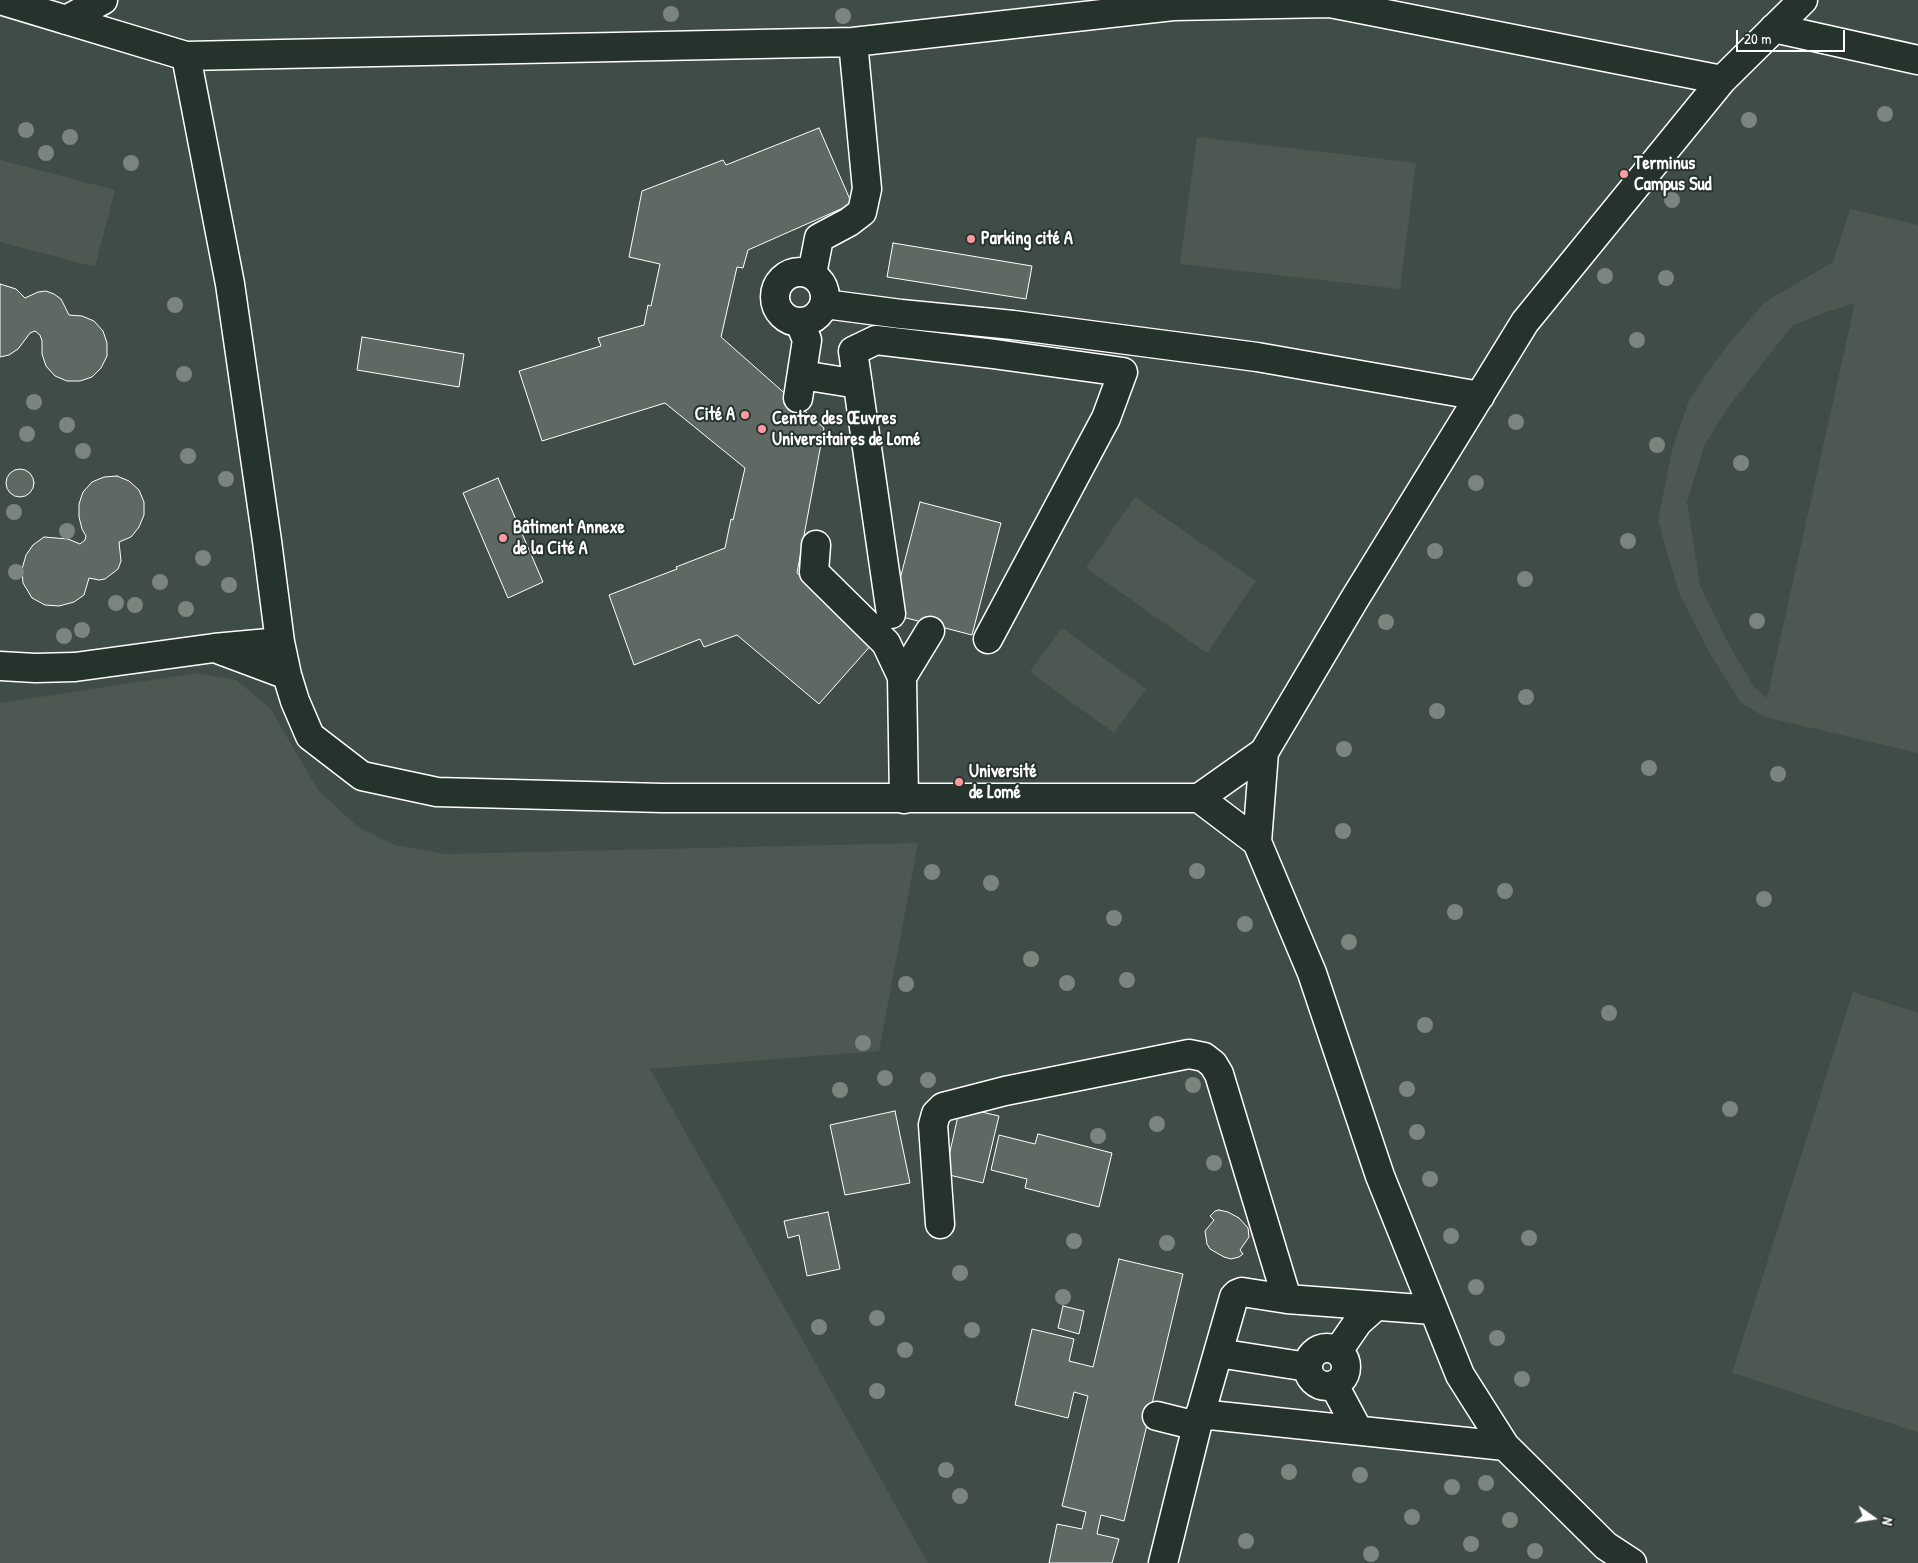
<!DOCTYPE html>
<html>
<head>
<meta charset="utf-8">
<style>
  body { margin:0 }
  #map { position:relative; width:1918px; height:1563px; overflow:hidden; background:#333f3a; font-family:"Patrick Hand",sans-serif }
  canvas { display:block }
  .north { position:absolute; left:1848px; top:1493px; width:50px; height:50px; -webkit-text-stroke:4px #26332d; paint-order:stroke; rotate:103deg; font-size:14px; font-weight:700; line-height:20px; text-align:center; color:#fff }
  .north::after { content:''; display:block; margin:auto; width:18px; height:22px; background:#fff; clip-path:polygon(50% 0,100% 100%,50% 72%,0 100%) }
  .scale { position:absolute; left:1736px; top:30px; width:109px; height:22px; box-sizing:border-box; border:2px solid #fff; border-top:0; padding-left:6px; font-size:15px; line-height:18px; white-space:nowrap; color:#fff; -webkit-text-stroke:4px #26332d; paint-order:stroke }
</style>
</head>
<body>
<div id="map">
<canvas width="1918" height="1563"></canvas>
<div class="north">N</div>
<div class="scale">20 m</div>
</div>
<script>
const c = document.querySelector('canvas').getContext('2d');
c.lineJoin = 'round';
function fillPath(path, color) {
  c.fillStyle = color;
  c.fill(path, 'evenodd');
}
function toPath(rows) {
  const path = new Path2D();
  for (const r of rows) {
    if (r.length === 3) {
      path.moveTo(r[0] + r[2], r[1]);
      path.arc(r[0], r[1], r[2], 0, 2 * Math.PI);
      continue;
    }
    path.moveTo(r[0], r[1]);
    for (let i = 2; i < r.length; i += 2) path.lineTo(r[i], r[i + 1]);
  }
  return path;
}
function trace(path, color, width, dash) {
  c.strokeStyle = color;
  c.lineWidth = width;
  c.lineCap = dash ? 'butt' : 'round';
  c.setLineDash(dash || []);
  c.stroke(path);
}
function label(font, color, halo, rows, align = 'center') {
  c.font = font + ' "Patrick Hand",sans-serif';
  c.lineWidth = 4;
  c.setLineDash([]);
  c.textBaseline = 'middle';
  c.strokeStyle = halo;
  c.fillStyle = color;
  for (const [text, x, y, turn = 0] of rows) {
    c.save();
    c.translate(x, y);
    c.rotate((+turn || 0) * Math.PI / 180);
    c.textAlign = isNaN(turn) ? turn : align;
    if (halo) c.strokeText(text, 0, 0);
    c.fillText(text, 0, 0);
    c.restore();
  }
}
fillPath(toPath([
  [0,0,1918,0,1918,1563,0,1563]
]), '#404c47');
fillPath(toPath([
  [1197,137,1416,163,1400,289,1180,264],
  [0,160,115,190,95,267,0,242],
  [1850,209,1918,225,1918,753,1765,717,1741,703,1709,652,1679,593,1658,521,1672,450,1690,398,1723,351,1765,302,1833,262],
  [1855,303,1767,698,1754,687,1727,641,1700,586,1687,502,1704,446,1729,406,1792,326,1823,313],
  [1135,497,1256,581,1207,653,1086,568],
  [1062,628,1146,689,1114,733,1030,672],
  [197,673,236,680,270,708,318,790,358,827,394,845,445,854,918,843,879,1051,650,1069,928,1563,0,1563,0,703],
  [1853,992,1918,1013,1918,1432,1732,1373]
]), '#4d5853');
const building = toPath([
  [819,128,852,204,748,250,743,268,737,267,721,337,824,428,797,573,873,643,819,704,737,635,704,647,700,639,634,665,609,595,677,569,676,567,725,548,731,519,733,520,745,468,665,403,542,441,519,371,601,346,598,338,644,325,648,305,651,306,660,264,629,257,642,191,723,160,726,165,819,128],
  [893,243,1032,266,1026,299,887,277,893,243],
  [0,284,16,289,25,298,38,292,46,291,54,294,61,299,69,315,82,316,94,321,103,331,107,343,107,356,101,368,92,377,80,381,67,381,55,376,46,366,42,354,42,341,40,335,35,331,30,333,18,349,9,355,0,357,0,284],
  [362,337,464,354,459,387,357,370,362,337],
  [20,483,14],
  [117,476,129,481,139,490,144,502,144,515,139,527,131,537,119,542,121,561,118,569,105,579,99,580,89,578,84,595,74,602,59,606,45,605,32,598,23,583,22,569,26,555,33,545,44,537,68,539,80,544,85,540,86,536,82,529,79,517,79,504,83,492,92,482,104,477,117,476],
  [498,478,543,582,508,598,463,493,498,478],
  [920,502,1001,523,972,635,891,614,920,502],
  [960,1107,999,1116,983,1183,945,1174,960,1107],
  [895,1111,910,1183,845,1195,830,1125,895,1111],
  [1038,1134,1112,1153,1099,1207,1025,1188,1027,1179,991,1170,999,1135,1035,1144,1038,1134],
  [1219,1210,1228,1212,1239,1218,1248,1228,1249,1237,1240,1250,1243,1254,1239,1257,1231,1259,1224,1257,1210,1249,1207,1244,1205,1231,1214,1220,1210,1216,1215,1211,1219,1210],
  [828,1212,840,1269,807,1276,799,1235,788,1238,784,1221,828,1212],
  [1119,1259,1183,1274,1124,1521,1101,1515,1097,1534,1119,1539,1112,1563,1049,1563,1057,1524,1082,1529,1086,1512,1062,1506,1088,1396,1074,1392,1068,1418,1015,1405,1032,1329,1074,1339,1069,1361,1093,1367,1119,1259],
  [1063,1306,1084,1311,1079,1334,1058,1328,1063,1306]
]);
fillPath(building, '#5f6964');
trace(building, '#fff', 1);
const minor = toPath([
  [0,0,186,56,853,42,1173,6,1330,3,1722,80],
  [66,20,103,0],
  [1774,28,1918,60],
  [186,56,230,284,267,541,280,642,287,675,295,701,310,736,362,776,437,792,662,798,1199,798],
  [800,297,25],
  [812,274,819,238,849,222,862,212,867,189,853,42],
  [825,304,901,314,1013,325,1257,357,1480,396],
  [802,375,858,384],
  [798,398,807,340,800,323],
  [816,545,814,572,886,643,902,677,904,799],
  [891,614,853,351,876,340,994,354,1123,372,1106,418,988,639],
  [220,650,287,675],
  [0,666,35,668,75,667,214,648,280,642],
  [902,677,930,631],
  [1264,752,1257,842,1312,973,1380,1176,1460,1375,1505,1446,1606,1546,1632,1563],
  [1257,842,1199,798,1264,752,1354,600,1525,322,1722,80,1803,0],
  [940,1224,933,1125,936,1114,943,1107,1005,1091,1189,1054,1204,1057,1213,1064,1219,1074,1287,1299],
  [1327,1367,19],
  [1338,1351,1358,1322,1376,1306],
  [1218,1353,1308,1367],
  [1334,1385,1358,1430],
  [1200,1414,1505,1446],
  [1157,1416,1197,1426],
  [1163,1563,1197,1426,1234,1297,1237,1294,1242,1292,1287,1299,1433,1310]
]);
trace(minor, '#fff', 31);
trace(minor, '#26332d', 28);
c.fillStyle = '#7c8480';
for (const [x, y] of [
  [671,14],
  [843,16],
  [1885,114],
  [1749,120],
  [26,130],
  [70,137],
  [46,153],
  [131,163],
  [1672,200],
  [1605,276],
  [1666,278],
  [175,305],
  [1637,340],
  [184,374],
  [34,402],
  [1516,422],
  [67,425],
  [27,434],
  [1657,445],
  [83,451],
  [188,456],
  [1741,463],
  [226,479],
  [1476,483],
  [14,512],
  [67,531],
  [1628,541],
  [1435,551],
  [203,558],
  [16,572],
  [1525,579],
  [160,582],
  [229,585],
  [116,603],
  [135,605],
  [186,609],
  [1757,621],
  [1386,622],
  [82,630],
  [64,636],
  [1526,697],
  [1437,711],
  [1344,749],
  [1649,768],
  [1778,774],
  [1343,831],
  [1197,871],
  [932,872],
  [991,883],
  [1505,891],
  [1764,899],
  [1455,912],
  [1114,918],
  [1245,924],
  [1349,942],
  [1031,959],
  [1127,980],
  [1067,983],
  [906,984],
  [1609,1013],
  [1425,1025],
  [863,1043],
  [885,1078],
  [928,1080],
  [1193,1085],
  [1407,1089],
  [840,1090],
  [1730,1109],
  [1157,1124],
  [1417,1132],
  [1098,1136],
  [1214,1163],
  [1430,1179],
  [1451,1236],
  [1529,1238],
  [1074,1241],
  [1167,1243],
  [960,1273],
  [1476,1287],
  [1063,1297],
  [877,1318],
  [819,1327],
  [972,1330],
  [1497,1338],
  [905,1350],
  [1522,1379],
  [877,1391],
  [946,1470],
  [1289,1472],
  [1360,1475],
  [1486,1483],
  [1452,1487],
  [960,1496],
  [1412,1517],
  [1510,1520],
  [1246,1541],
  [1471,1544],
  [1535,1551],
  [1371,1554]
]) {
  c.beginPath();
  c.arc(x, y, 8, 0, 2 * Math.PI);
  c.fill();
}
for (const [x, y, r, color] of [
  [1624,174,5,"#ff9aa2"],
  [971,239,5,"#ff9aa2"],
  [745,415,5,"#ff9aa2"],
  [762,429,5,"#ff9aa2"],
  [503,538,5,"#ff9aa2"],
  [959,782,5,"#ff9aa2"]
]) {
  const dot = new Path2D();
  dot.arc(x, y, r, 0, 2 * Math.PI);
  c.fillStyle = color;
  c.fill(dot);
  trace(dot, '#26332d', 2);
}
label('bold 18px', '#fff', '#26332d', [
  ["Terminus",1634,164],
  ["Campus Sud",1634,185],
  ["Parking cité A",981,239],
  ["Cité A",735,415,"right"],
  ["Centre des Œuvres",772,419],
  ["Universitaires de Lomé",772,440],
  ["Bâtiment Annexe",513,528],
  ["de la Cité A",513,549],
  ["Université",969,772],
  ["de Lomé",969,793]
], 'left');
</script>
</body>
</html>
